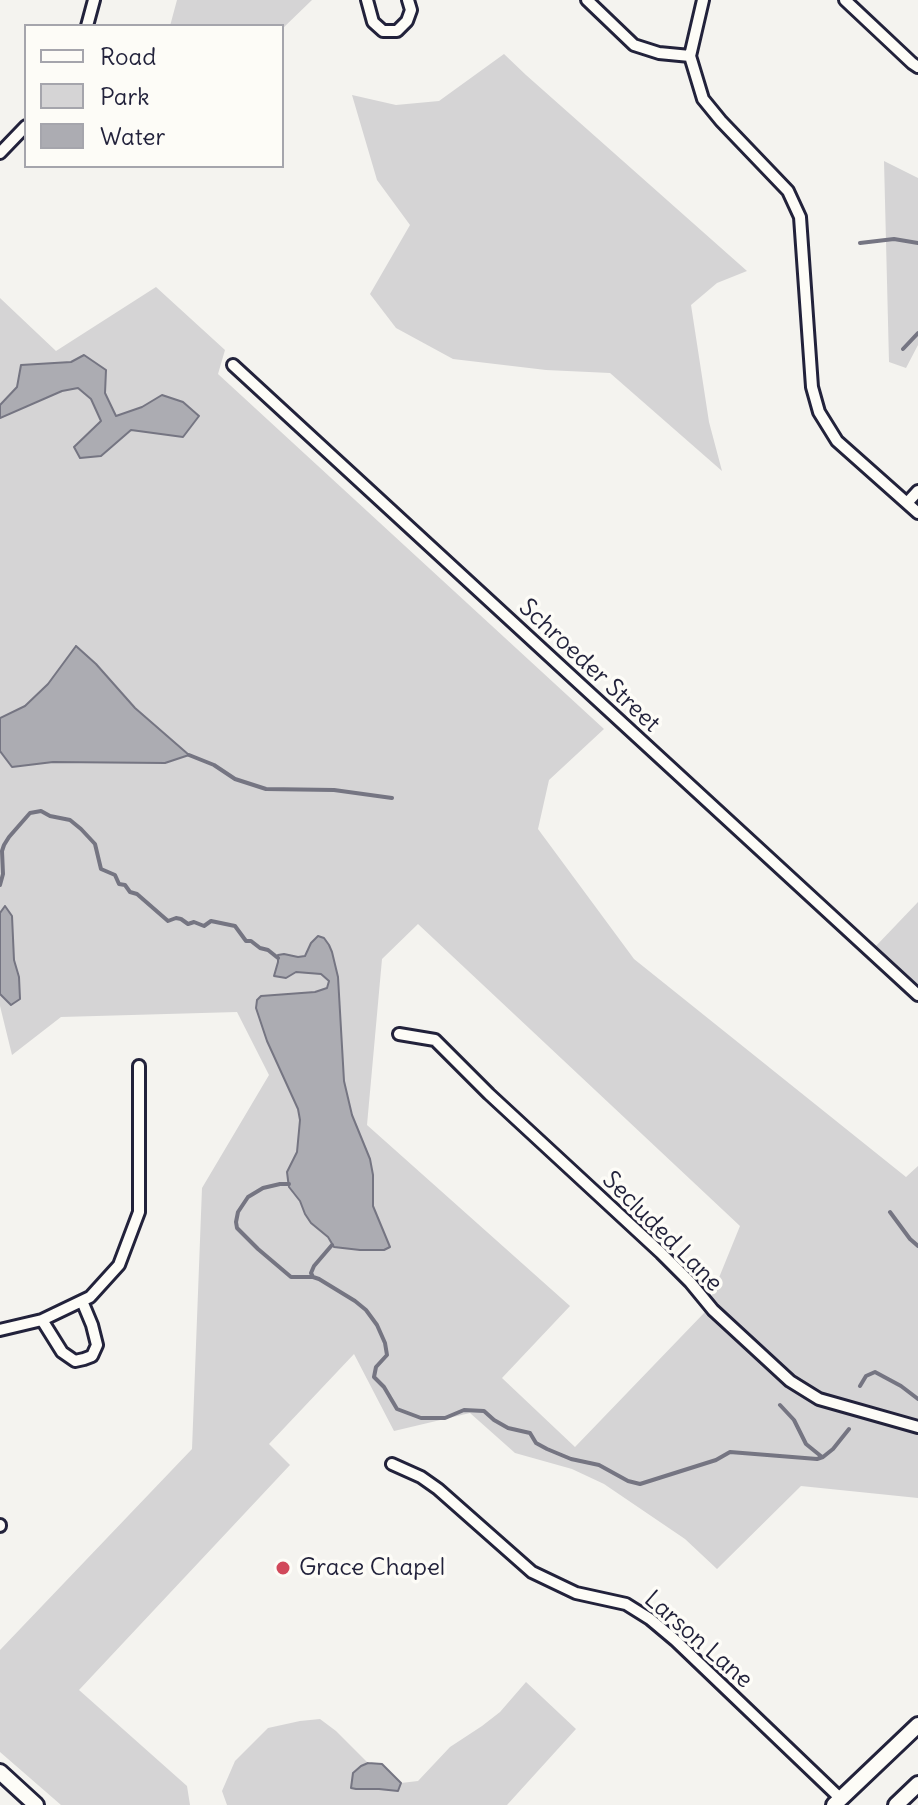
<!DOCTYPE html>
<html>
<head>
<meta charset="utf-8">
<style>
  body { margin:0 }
  #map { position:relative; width:918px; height:1805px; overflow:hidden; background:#f4f3ef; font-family:Delius,sans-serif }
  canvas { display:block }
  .legend { position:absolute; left:24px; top:24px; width:260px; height:144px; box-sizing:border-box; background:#fdfcf7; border:2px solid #a5a5ac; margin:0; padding:10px 14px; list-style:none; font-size:24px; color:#22223b }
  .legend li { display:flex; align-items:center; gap:16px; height:40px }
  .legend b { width:40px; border:2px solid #a5a5ac }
</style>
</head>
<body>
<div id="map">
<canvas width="918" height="1805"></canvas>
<ul class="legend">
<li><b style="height:10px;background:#fdfcf7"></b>Road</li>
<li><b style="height:22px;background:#d5d4d5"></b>Park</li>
<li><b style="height:22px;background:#acacb2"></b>Water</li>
</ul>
</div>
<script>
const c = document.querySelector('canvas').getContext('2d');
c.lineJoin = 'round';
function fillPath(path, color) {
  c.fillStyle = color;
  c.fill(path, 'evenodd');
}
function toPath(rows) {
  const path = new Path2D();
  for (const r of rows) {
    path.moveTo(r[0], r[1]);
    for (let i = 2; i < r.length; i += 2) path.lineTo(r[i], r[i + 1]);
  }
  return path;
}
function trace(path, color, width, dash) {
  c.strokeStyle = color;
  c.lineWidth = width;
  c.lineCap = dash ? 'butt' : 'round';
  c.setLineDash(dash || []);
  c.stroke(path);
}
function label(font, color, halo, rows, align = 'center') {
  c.font = font + ' Delius,sans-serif';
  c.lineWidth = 7;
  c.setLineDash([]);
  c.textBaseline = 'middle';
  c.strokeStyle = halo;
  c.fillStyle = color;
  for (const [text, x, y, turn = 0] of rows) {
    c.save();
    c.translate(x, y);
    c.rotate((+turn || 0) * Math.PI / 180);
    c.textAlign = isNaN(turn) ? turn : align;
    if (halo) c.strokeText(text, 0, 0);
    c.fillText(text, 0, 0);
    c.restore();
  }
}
fillPath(toPath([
  [177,0,312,0,282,29,282,26,170,26],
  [504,54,526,75,747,271,717,283,691,305,709,422,722,471,610,373,546,370,453,359,396,328,370,294,410,225,377,180,352,95,396,105,439,101],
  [884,161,918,178,918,345,906,368,889,362],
  [156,287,225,350,218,374,604,729,549,780,538,829,634,959,906,1177,918,1166,918,1498,801,1486,717,1569,685,1539,604,1484,572,1469,515,1453,470,1413,394,1431,354,1354,269,1444,290,1465,79,1690,187,1786,190,1805,61,1805,0,1752,0,1650,192,1449,202,1188,269,1075,237,1012,61,1017,12,1055,0,1006,0,298,56,351],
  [418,924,740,1226,705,1312,575,1447,502,1378,570,1306,367,1125,382,959],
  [918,902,918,995,875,947],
  [526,1682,576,1729,507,1805,227,1805,222,1791,235,1761,268,1728,300,1721,320,1719,336,1731,368,1763,361,1766,356,1789,379,1789,398,1791,401,1783,418,1781,450,1747,482,1726,500,1712]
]), '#d5d4d5');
const water = toPath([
  [84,355,106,370,105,393,116,416,142,407,162,395,183,402,199,416,183,437,131,430,101,456,80,458,74,447,101,421,91,399,78,388,62,391,0,418,0,405,17,387,21,365,71,362,84,355],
  [76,646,96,664,135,708,189,755,165,763,53,762,12,767,0,751,0,718,25,706,48,684,76,646],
  [5,906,12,916,14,960,19,977,20,999,11,1005,0,994,0,913,5,906],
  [318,936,324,938,329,945,332,952,338,977,344,1081,352,1115,370,1159,373,1175,373,1206,390,1247,384,1250,360,1250,334,1247,328,1237,311,1223,305,1214,300,1201,289,1187,288,1180,287,1172,297,1152,300,1120,298,1109,267,1041,256,1008,257,1000,261,996,315,992,327,988,329,981,321,974,296,972,286,978,274,976,278,962,278,955,284,954,298,957,305,956,311,943,318,936],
  [368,1763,382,1764,401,1783,398,1791,379,1789,356,1789,351,1788,353,1773,361,1766,368,1763]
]);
fillPath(water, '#acacb2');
trace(water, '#757582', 2);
trace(toPath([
  [860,243,894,239,918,243],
  [903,349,918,333],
  [189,755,214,765,235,779,266,789,334,790,392,798],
  [0,885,3,874,2,851,4,845,9,837,30,813,41,811,50,816,70,820,81,829,95,844,101,869,115,875,119,884,125,885,130,892,137,894,168,921,176,918,181,919,188,924,194,922,204,926,211,921,235,926,246,941,251,941,260,948,268,950,278,958],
  [289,1184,280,1184,263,1188,248,1197,238,1212,236,1222,237,1228,258,1249,291,1277,313,1277,319,1279,355,1301,366,1310,377,1325,385,1343,387,1355,376,1367,374,1377,384,1387,397,1409,421,1418,445,1418,464,1410,484,1411,494,1420,508,1428,530,1433,536,1443,547,1449,571,1459,599,1465,628,1481,640,1484,716,1460,730,1452,817,1459,823,1457,833,1449,849,1429],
  [890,1212,910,1239,918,1246],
  [313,1277,311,1273,314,1266,332,1245],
  [860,1386,866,1376,875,1372,901,1386,918,1399],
  [780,1405,794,1420,806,1444,822,1457]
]), '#757582', 4);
const street = toPath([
  [367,0,373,22,383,31,397,31,407,21,411,10,408,0],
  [587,0,634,45,659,53,690,56],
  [703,0,690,56,703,99,721,121,788,191,800,217,812,387,819,412,837,441,918,513],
  [845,0,912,63,918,67],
  [87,26,94,0],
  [0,153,26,126],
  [233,365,918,995],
  [907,503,918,491],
  [399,1034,435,1040,489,1094,661,1253,690,1282,713,1310,790,1381,819,1399,918,1427],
  [42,1320,62,1352,75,1361,84,1359,92,1356,97,1345,92,1325,82,1301],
  [0,1330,42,1320,90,1297,119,1265,139,1212,139,1066],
  [392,1464,421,1477,438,1489,532,1572,576,1593,626,1604,650,1619,675,1640,840,1798],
  [0,1525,0,1526]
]);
const secondary = toPath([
  [0,1772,36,1805],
  [834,1805,918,1725],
  [896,1805,918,1784]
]);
trace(street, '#22223b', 16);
trace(secondary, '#22223b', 20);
trace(street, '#fdfcf7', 10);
trace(secondary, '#fdfcf7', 14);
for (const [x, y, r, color] of [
  [283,1568,8,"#d1495b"]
]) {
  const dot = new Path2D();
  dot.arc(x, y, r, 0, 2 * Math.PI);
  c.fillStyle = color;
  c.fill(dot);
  trace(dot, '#fdfcf7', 3);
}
label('24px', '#22223b', '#fdfcf7', [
  ["Schroeder Street",589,666,43],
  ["Secluded Lane",662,1232,45],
  ["Larson Lane",698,1640,41]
]);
label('24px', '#22223b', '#fdfcf7', [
  ["Grace Chapel",299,1568]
], 'left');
</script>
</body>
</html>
